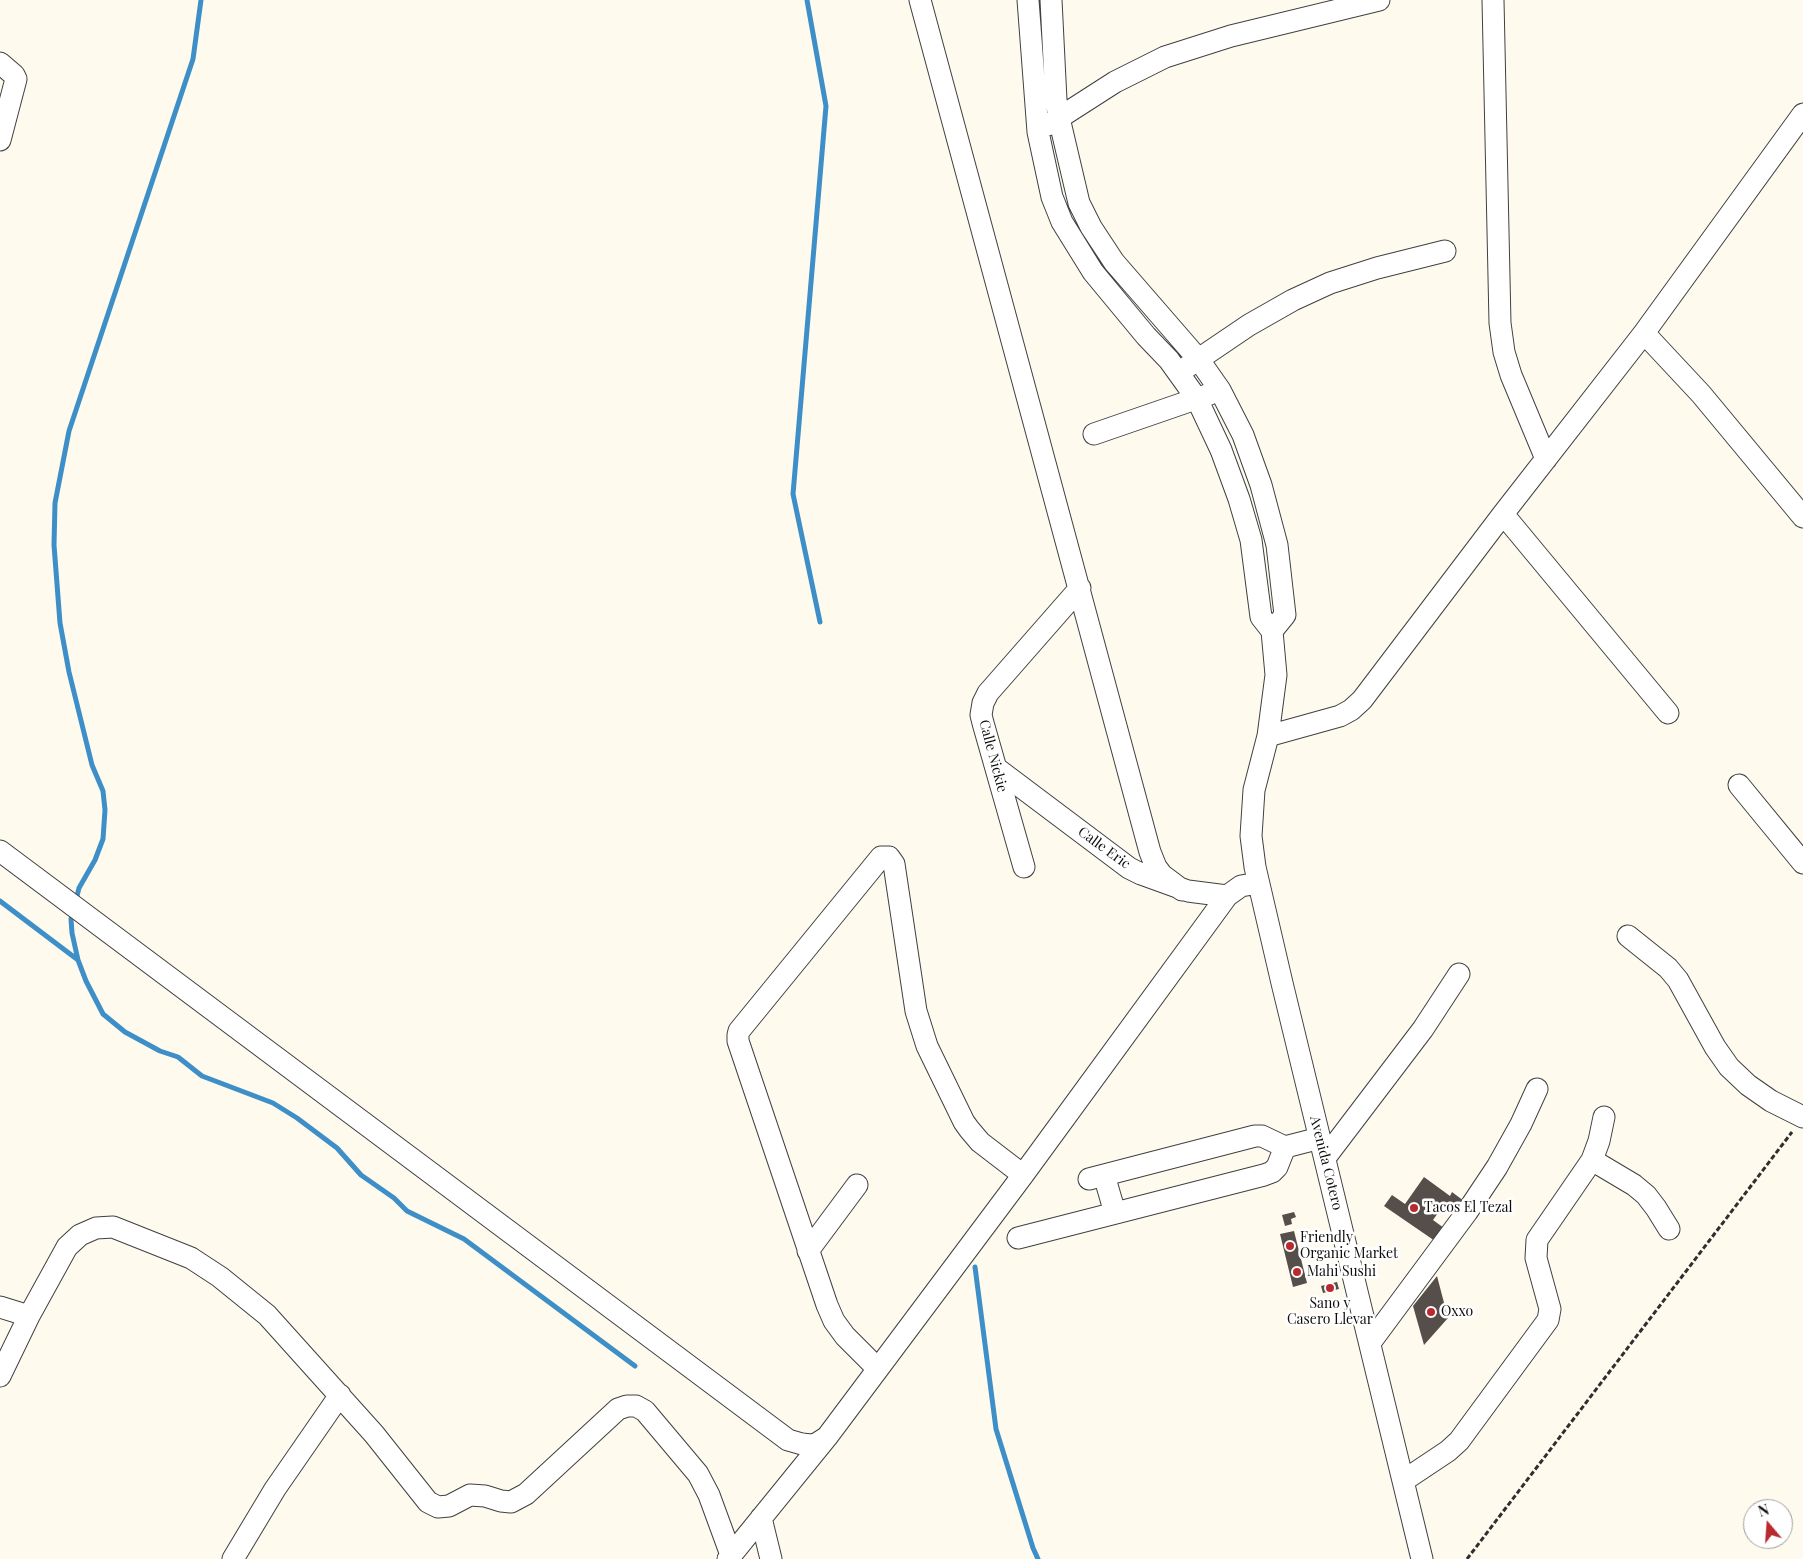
<!DOCTYPE html>
<html>
<head>
<meta charset="utf-8">
<style>
  body { margin:0 }
  #map { position:relative; width:1803px; height:1559px; overflow:hidden; background:#fefbee; font-family:"Playfair Display",serif }
  canvas { display:block }
  .north { position:absolute; left:1743px; top:1499px; width:50px; height:50px; box-sizing:border-box; background:#fff; border:1px solid #9e9e9e; border-radius:50%; rotate:342deg; font-size:14px; font-weight:700; line-height:20px; text-align:center; color:#0d0d0d }
  .north::after { content:''; display:block; margin:auto; width:18px; height:22px; background:#b82a2f; clip-path:polygon(50% 0,100% 100%,50% 72%,0 100%) }
</style>
</head>
<body>
<div id="map">
<canvas width="1803" height="1559"></canvas>
<div class="north">N</div>
</div>
<script>
const c = document.querySelector('canvas').getContext('2d');
c.lineJoin = 'round';
function toPath(rows) {
  const path = new Path2D();
  for (const r of rows) {
    path.moveTo(r[0], r[1]);
    for (let i = 2; i < r.length; i += 2) path.lineTo(r[i], r[i + 1]);
  }
  return path;
}
function trace(path, color, width, dash) {
  c.strokeStyle = color;
  c.lineWidth = width;
  c.lineCap = dash ? 'butt' : 'round';
  c.setLineDash(dash || []);
  c.stroke(path);
}
function fillPath(path, color) {
  c.fillStyle = color;
  c.fill(path, 'evenodd');
}
function label(font, color, halo, rows, align = 'center') {
  c.font = font + ' "Playfair Display",serif';
  c.lineWidth = 5;
  c.setLineDash([]);
  c.textBaseline = 'middle';
  c.strokeStyle = halo;
  c.fillStyle = color;
  for (const [text, x, y, turn = 0] of rows) {
    c.save();
    c.translate(x, y);
    c.rotate((+turn || 0) * Math.PI / 180);
    c.textAlign = isNaN(turn) ? turn : align;
    if (halo) c.strokeText(text, 0, 0);
    c.fillText(text, 0, 0);
    c.restore();
  }
}
trace(toPath([
  [807,0,826,106,793,494,820,622],
  [76,900,79,888,95,860,103,839,105,810,103,791,92,765,69,672,60,623,54,545,55,503,69,431,193,59,201,0],
  [0,901,78,960],
  [73,913,71,919,72,933,78,960,86,981,103,1014,125,1032,160,1051,178,1057,202,1076,273,1103,297,1118,337,1148,361,1175,394,1198,407,1211,464,1239,635,1366],
  [975,1267,996,1429,1033,1548,1038,1559]
]), '#3e8fc8', 5);
fillPath(toPath([
  [1424,1177,1450,1196,1452,1192,1464,1201,1456,1211,1445,1203,1433,1220,1444,1228,1435,1241,1384,1206,1392,1195,1405,1204],
  [1294,1212,1296,1217,1291,1219,1292,1224,1285,1226,1282,1215],
  [1294,1231,1307,1283,1293,1287,1280,1234],
  [1437,1276,1448,1318,1424,1345,1413,1306],
  [1337,1282,1339,1289,1323,1293,1321,1286]
]), '#554e4a');
const minor = toPath([
  [920,0,1150,852,1156,867,1162,875,1182,890],
  [1028,0,1038,132,1052,197,1062,222,1093,272,1146,336,1169,360,1197,399,1221,450,1239,499,1251,540,1261,617,1272,631,1276,675,1268,736,1254,790,1251,836,1255,867,1282,983,1422,1559],
  [1051,0,1056,100,1059,118,1079,203,1091,227,1114,262,1199,360,1220,390,1243,435,1261,485,1277,545,1285,615,1272,631],
  [1493,0,1500,323,1504,352,1511,375,1546,459],
  [0,63,14,75,16,79,0,140],
  [1048,125,1115,82,1165,57,1231,36,1379,0],
  [1644,333,1701,394,1803,517],
  [1187,367,1249,325,1293,300,1330,283,1377,268,1445,251],
  [1094,434,1210,394],
  [1503,514,1668,713],
  [1268,736,1340,716,1351,710,1362,700,1503,514,1644,333,1803,114],
  [996,768,1129,868,1141,874,1188,891,1227,896],
  [1739,785,1803,863],
  [0,851,788,1440,802,1444,811,1445,816,1444,827,1437],
  [1024,867,983,723,981,715,983,703,988,693,1080,588],
  [1628,936,1668,968,1678,980,1715,1047,1729,1067,1748,1085,1771,1101,1803,1117],
  [1325,1158,1423,1029,1459,974],
  [1592,1160,1634,1185,1646,1195,1656,1208,1669,1229],
  [1104,1175,1115,1213],
  [1089,1179,1255,1136,1262,1136,1285,1147,1320,1138],
  [1018,1238,1264,1175,1272,1172,1277,1167,1285,1147],
  [808,1251,857,1185],
  [0,1307,29,1316],
  [1370,1343,1467,1212,1497,1167,1521,1124,1537,1089],
  [877,1368,845,1336,834,1321,827,1305,738,1041,738,1035,739,1031,881,857,889,857,894,864,916,1011,927,1046,964,1122,969,1129,980,1142,1023,1175],
  [0,1376,29,1316,67,1247,80,1235,96,1228,113,1227,191,1258,220,1277,267,1315,374,1434,428,1502,438,1507,449,1506,470,1495,485,1496,501,1501,511,1502,526,1494,618,1409,627,1406,636,1406,645,1411,698,1474,709,1495,731,1555],
  [1403,1481,1448,1451,1459,1441,1548,1320,1550,1309,1536,1258,1537,1240,1592,1160,1599,1141,1604,1117],
  [761,1518,771,1559],
  [233,1559,275,1489,340,1395],
  [728,1559,827,1437,1023,1175,1227,896,1241,886,1258,883]
]);
trace(minor, '#404040', 23);
trace(toPath([
  [1467,1559,1792,1132]
]), '#2f2f2f', 3, [5, 2.5]);
trace(minor, '#fff', 21);
for (const [x, y, r, color] of [
  [1414,1208,5,"#b82a2f"],
  [1290,1246,5,"#b82a2f"],
  [1297,1272,5,"#b82a2f"],
  [1330,1288,5,"#b82a2f"],
  [1431,1312,5,"#b82a2f"]
]) {
  const dot = new Path2D();
  dot.arc(x, y, r, 0, 2 * Math.PI);
  c.fillStyle = color;
  c.fill(dot);
  trace(dot, '#fff', 2);
}
label('14px', '#0d0d0d', '#fff', [
  ["Calle Nickie",993,756,75],
  ["Calle Eric",1104,848,36],
  ["Avenida Cotero",1326,1163,76]
]);
label('14px', '#0d0d0d', '#fff', [
  ["Tacos El Tezal",1424,1208],
  ["Friendly",1300,1238],
  ["Organic Market",1300,1254],
  ["Mahi Sushi",1307,1272],
  ["Sano y",1330,1304,"center"],
  ["Casero Llevar",1330,1320,"center"],
  ["Oxxo",1441,1312]
], 'left');
</script>
</body>
</html>
